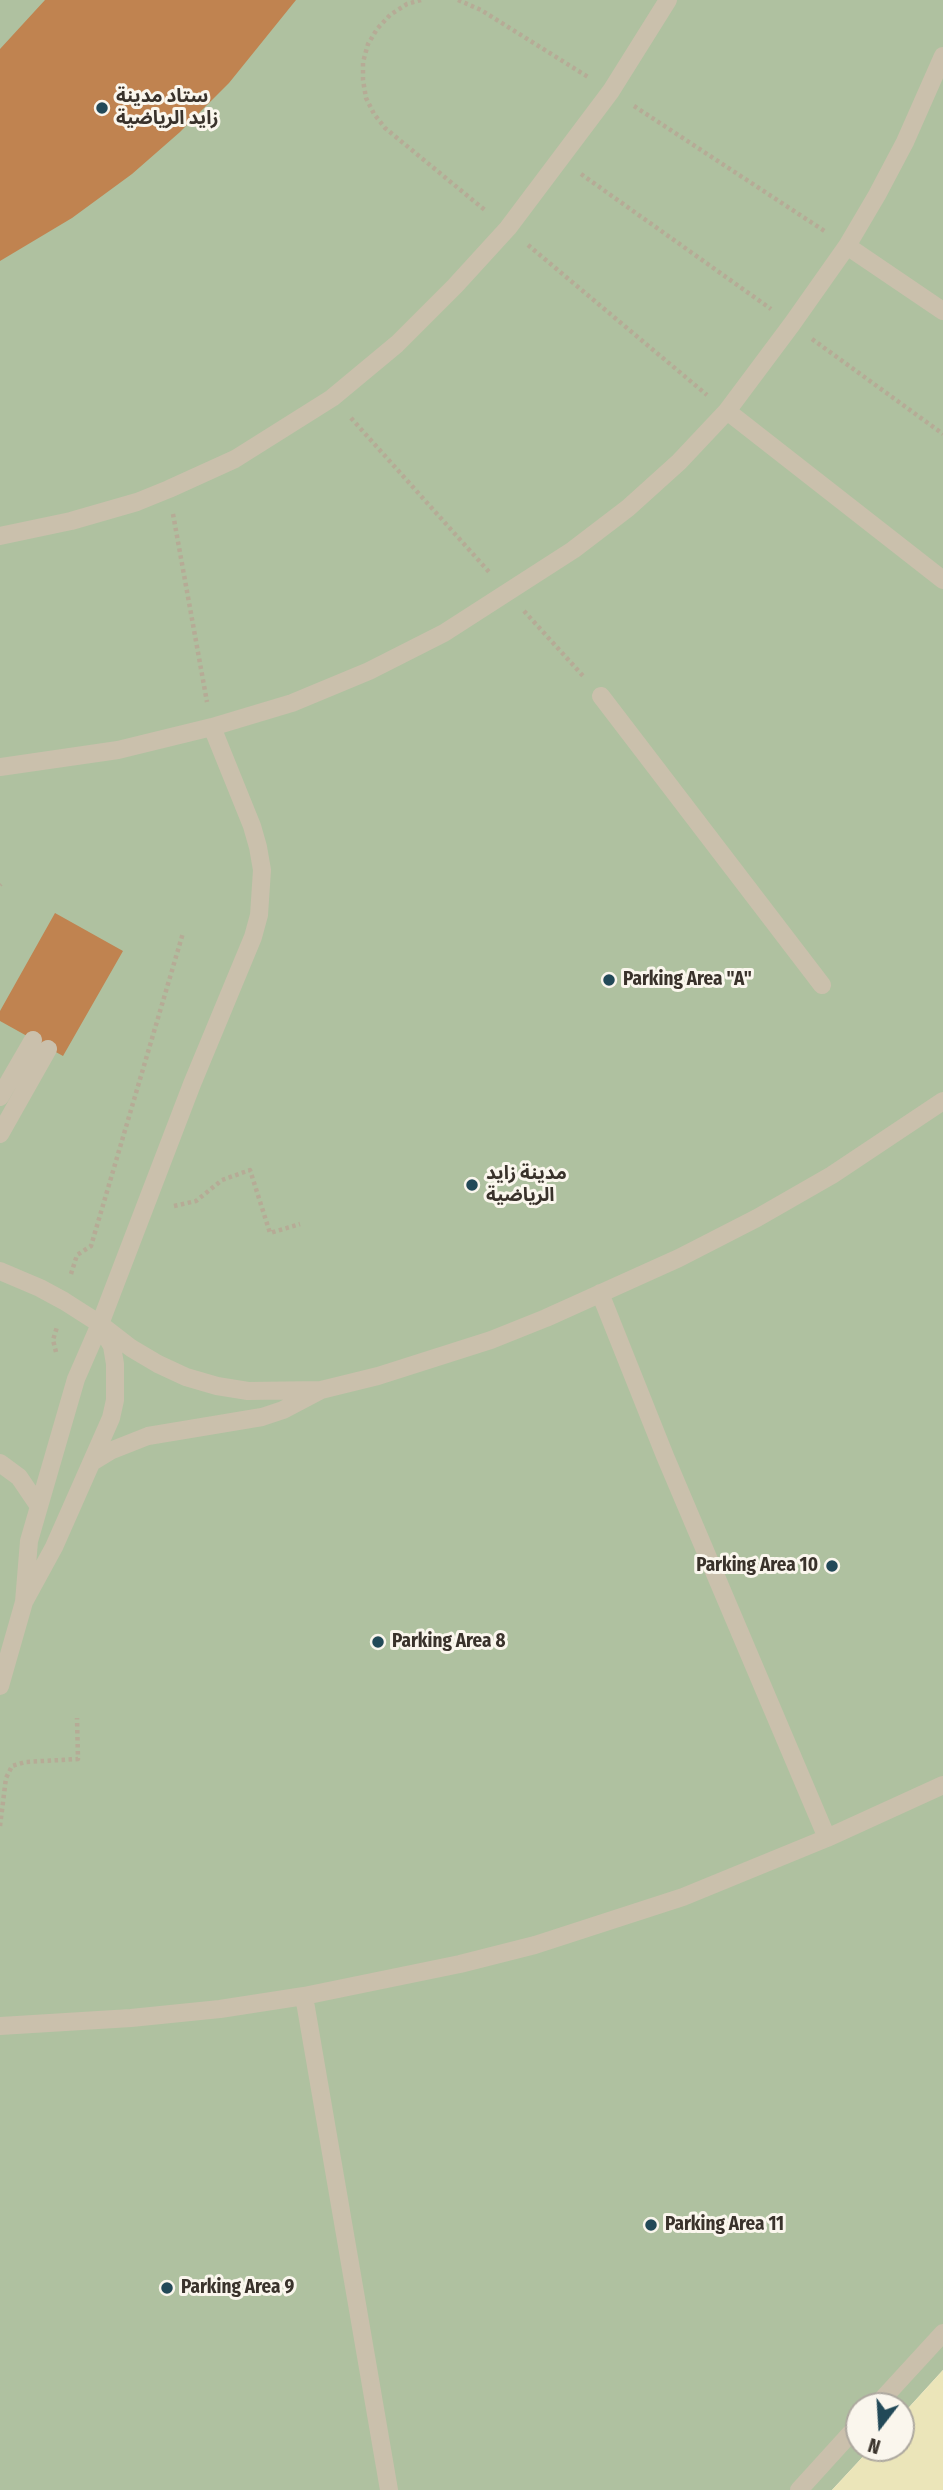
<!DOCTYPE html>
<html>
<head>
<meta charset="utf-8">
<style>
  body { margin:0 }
  #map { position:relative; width:943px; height:2490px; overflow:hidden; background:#f2ede0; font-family:"Fira Sans Condensed",sans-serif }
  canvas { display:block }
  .north { position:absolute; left:845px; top:2392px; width:70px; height:70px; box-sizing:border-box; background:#faf6ed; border:2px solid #ada89f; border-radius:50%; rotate:197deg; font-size:19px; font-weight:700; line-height:28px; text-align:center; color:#39322b }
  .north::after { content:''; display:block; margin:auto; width:24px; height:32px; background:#224958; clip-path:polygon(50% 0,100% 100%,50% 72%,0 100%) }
</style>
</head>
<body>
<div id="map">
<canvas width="943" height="2490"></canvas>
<div class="north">N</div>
</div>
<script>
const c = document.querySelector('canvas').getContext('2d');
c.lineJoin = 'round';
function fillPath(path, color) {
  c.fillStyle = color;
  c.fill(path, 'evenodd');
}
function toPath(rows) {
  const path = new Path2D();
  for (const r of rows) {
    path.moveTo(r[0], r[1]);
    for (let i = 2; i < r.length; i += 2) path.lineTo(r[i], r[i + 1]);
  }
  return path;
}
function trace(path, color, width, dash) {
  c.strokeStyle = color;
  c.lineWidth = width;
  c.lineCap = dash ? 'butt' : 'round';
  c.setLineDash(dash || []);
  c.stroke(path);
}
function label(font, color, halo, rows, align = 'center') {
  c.font = font + ' "Fira Sans Condensed","Noto Sans Arabic",sans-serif';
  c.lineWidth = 6;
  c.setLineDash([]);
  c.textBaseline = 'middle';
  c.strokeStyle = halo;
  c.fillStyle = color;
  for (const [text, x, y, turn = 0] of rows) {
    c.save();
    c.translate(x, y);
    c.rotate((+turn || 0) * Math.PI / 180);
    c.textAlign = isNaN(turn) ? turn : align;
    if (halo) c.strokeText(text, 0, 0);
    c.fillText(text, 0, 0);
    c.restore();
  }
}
fillPath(toPath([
  [0,0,943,0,943,2370,901,2416,901,2406,859,2406,859,2448,871,2448,832,2490,0,2490]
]), '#afc1a0');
fillPath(toPath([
  [943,2370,943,2490,832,2490,871,2448,901,2448,901,2416]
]), '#ebe5b9');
fillPath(toPath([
  [45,0,296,0,229,83,180,132,132,174,72,218,0,261,0,49],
  [55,913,123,951,63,1056,0,1021,0,1011]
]), '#c08350');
trace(toPath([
  [421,0,407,4,390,15,377,29,368,44,363,62,363,80,366,98,374,114,385,128,486,211],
  [458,0,481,10,588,77],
  [634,106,826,232],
  [581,174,771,309],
  [528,245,707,395],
  [812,339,943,434],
  [351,418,490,573],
  [173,514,207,702],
  [524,611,584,677],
  [0,885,1,884],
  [174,1206,196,1201,222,1180,250,1170,270,1233,300,1224],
  [71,1274,77,1255,91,1246,183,933],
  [56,1352,53,1340,57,1327],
  [0,1826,6,1778,12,1766,25,1762,78,1759,77,1718]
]), '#b6ab96', 4.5, [3.5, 3.5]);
trace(toPath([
  [847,246,943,311],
  [727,411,943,580],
  [0,536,71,521,137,502,169,489,235,459,332,398,397,344,455,286,508,228,611,91,668,0],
  [601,696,822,985],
  [0,767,118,750,212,727,292,703,369,671,444,633,573,550,628,508,679,462,727,411,792,324,847,246,877,195,905,142,943,56],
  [0,1097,33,1040],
  [0,1134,48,1049],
  [0,1271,40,1288,64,1301,100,1324,131,1348,158,1364,186,1377,217,1386,248,1391,321,1390,378,1376,491,1340,546,1318,679,1258,757,1218,832,1175,943,1101],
  [600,1293,665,1456,827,1838],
  [92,1462,110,1451,148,1436,262,1417,283,1410,321,1390],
  [0,1463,19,1477,38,1505],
  [24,1602,29,1541,76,1379,100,1324,192,1084,253,937,259,915,262,870,258,847,252,826,212,727],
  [0,1686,24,1602,54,1547,111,1418,115,1400,115,1364,112,1346,103,1330],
  [304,1996,389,2490],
  [0,2026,131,2018,220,2009,304,1996,460,1964,535,1945,683,1897,827,1838,943,1785],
  [876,2406,943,2333],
  [799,2490,859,2424]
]), '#cac0ac', 18);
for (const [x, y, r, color] of [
  [102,108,7,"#224958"],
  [609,980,7,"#224958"],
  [472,1185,7,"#224958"],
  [832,1566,7,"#224958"],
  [378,1642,7,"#224958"],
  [651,2225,7,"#224958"],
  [167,2288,7,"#224958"]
]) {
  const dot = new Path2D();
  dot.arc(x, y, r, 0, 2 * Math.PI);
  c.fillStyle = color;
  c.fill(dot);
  trace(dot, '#faf6ed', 2.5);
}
label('bold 19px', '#39322b', '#faf6ed', [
  ["ستاد مدينة",116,97],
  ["زايد الرياضية",116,119],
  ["Parking Area \"A\"",623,980],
  ["مدينة زايد",486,1174],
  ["الرياضية",486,1196],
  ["Parking Area 10",818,1566,"right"],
  ["Parking Area 8",392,1642],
  ["Parking Area 11",665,2225],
  ["Parking Area 9",181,2288]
], 'left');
</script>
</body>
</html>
